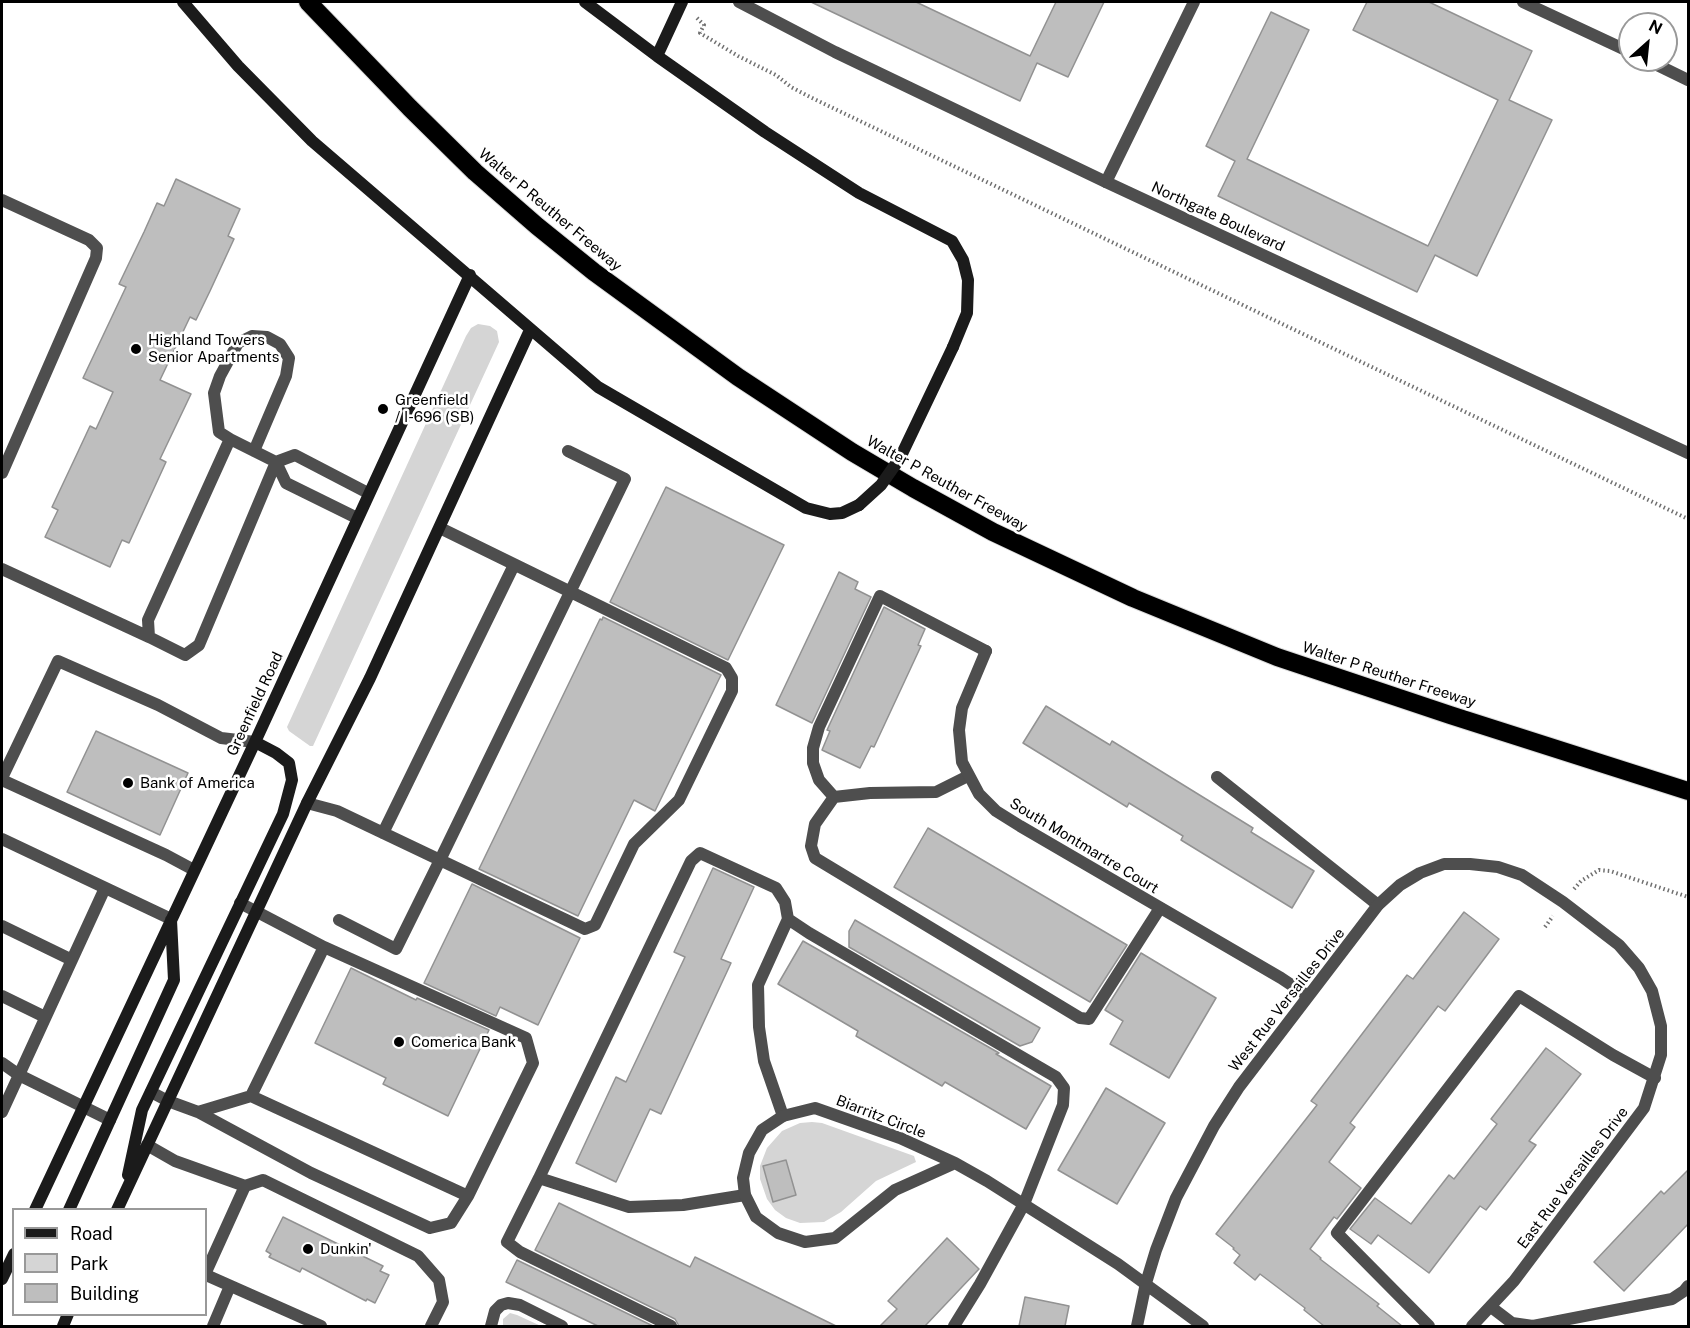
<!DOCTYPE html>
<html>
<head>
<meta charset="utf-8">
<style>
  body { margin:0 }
  #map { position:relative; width:1690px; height:1328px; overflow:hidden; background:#fff; font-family:"Public Sans",sans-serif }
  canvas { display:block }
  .frame { position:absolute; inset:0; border:3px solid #000; pointer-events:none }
  .legend { position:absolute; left:12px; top:1208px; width:195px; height:108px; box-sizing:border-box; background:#fff; border:2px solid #999; margin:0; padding:8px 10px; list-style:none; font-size:18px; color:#000 }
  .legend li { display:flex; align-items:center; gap:12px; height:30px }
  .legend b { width:30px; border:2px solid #999 }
  .north { position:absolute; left:1618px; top:12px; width:60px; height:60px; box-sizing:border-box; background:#fff; border:2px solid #999; border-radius:50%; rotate:27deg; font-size:16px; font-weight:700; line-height:24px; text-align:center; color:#000 }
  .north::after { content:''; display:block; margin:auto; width:21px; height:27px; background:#000; clip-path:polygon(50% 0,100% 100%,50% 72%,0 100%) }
</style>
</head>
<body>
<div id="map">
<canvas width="1690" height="1328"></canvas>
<div class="frame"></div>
<ul class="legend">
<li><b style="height:8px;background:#1b1b1b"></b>Road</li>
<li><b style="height:16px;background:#d5d5d5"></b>Park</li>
<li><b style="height:16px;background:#bebebe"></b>Building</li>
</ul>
<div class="north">N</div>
</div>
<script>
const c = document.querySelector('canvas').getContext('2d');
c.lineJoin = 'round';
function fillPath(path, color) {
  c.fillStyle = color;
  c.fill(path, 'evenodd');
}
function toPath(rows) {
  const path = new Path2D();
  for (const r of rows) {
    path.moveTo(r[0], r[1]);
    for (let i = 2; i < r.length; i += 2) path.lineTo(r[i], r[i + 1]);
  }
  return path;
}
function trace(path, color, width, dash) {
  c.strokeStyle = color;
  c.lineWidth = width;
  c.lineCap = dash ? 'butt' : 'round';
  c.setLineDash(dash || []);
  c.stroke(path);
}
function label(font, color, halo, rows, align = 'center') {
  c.font = font + ' "Public Sans",sans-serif';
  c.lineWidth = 5;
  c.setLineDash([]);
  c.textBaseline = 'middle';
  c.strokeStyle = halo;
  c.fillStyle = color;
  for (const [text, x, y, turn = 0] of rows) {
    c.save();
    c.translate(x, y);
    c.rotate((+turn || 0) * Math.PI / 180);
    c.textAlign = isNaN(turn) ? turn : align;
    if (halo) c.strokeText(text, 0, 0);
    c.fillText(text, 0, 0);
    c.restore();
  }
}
fillPath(toPath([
  [478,324,490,326,497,331,499,342,313,746,310,746,289,731,287,727,466,336,471,328],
  [812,1122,822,1123,914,1156,916,1162,876,1181,841,1212,824,1222,800,1223,786,1218,775,1210,767,1199,760,1179,760,1166,767,1148,782,1131,800,1123],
  [510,1313,517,1315,541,1326,503,1326,503,1319]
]), '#d5d5d5');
const building = toPath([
  [811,2,916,2,1030,56,1056,2,1104,2,1068,77,1037,63,1020,101,811,2],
  [1367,2,1429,2,1532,51,1509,100,1552,120,1477,276,1435,255,1417,292,1218,196,1235,161,1206,146,1271,12,1309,30,1247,159,1428,246,1498,100,1353,30,1367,2],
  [176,179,240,209,228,236,234,239,210,291,196,320,190,317,160,380,191,394,160,459,166,462,129,543,122,540,110,567,45,537,58,510,52,507,76,456,90,426,96,429,113,392,83,378,126,287,119,284,144,232,157,203,164,206,176,179],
  [666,487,784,545,728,660,610,602,666,487],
  [839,572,858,582,855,589,871,597,812,723,776,705,839,572],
  [884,607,925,629,918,645,921,646,874,747,871,746,860,768,822,750,830,731,827,730,884,607],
  [603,617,721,675,655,811,634,800,578,916,479,869,600,619,602,620,603,617],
  [1046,706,1110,745,1112,741,1253,828,1251,832,1314,871,1292,908,1181,840,1183,836,1129,803,1127,807,1023,743,1046,706],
  [96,731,188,773,160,835,67,792,96,731],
  [928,828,1127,945,1090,1002,894,887,928,828],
  [713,868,754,887,721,959,731,963,661,1114,650,1109,616,1182,576,1163,616,1077,626,1082,685,957,674,952,713,868],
  [472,884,580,938,538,1025,500,1007,496,1016,424,983,472,884],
  [1464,912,1499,939,1445,1011,1438,1006,1350,1123,1355,1127,1329,1162,1361,1188,1337,1219,1334,1217,1310,1249,1321,1258,1320,1259,1379,1304,1377,1306,1402,1326,1324,1326,1304,1310,1305,1308,1260,1274,1255,1280,1234,1263,1240,1255,1233,1249,1234,1248,1216,1234,1317,1105,1311,1101,1407,975,1413,979,1464,912],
  [855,920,1040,1028,1032,1042,1020,1046,849,947,849,931,855,920],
  [803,941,999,1053,996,1054,1051,1086,1026,1129,945,1082,942,1086,856,1036,858,1031,778,984,803,941],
  [1141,953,1216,998,1169,1078,1110,1044,1123,1021,1105,1010,1141,953],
  [351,968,416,1000,417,998,489,1030,448,1116,383,1084,386,1078,315,1043,351,968],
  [1546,1048,1581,1074,1529,1141,1536,1145,1486,1210,1480,1206,1429,1273,1378,1235,1371,1244,1350,1229,1375,1198,1411,1224,1449,1175,1454,1179,1497,1124,1491,1119,1546,1048],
  [1106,1088,1165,1123,1117,1204,1058,1170,1106,1088],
  [786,1160,796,1195,773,1202,763,1166,786,1160],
  [1689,1169,1689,1223,1624,1291,1594,1262,1661,1191,1664,1194,1689,1169],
  [559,1203,690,1267,695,1257,836,1326,679,1326,675,1319,535,1250,559,1203],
  [283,1217,383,1266,380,1271,389,1275,375,1303,367,1299,366,1301,302,1268,300,1272,269,1257,271,1254,266,1251,283,1217],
  [947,1238,979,1269,925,1326,880,1326,897,1309,888,1301,947,1238],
  [517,1260,653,1326,598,1326,506,1282,517,1260],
  [1025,1297,1069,1306,1065,1326,1019,1326,1025,1297]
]);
fillPath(building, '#bebebe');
trace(building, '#929292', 1.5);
const motorway = toPath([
  [308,2,410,108,475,172,537,226,594,272,738,377,852,452,913,488,993,532,1133,598,1277,657,1450,715,1688,791]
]);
trace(motorway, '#dbdbdb', 20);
trace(toPath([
  [697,18,704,25,700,33,738,56,776,75,791,87,810,97,1688,519],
  [1574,889,1581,881,1599,870,1610,871,1688,897],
  [1545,927,1553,916]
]), '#707070', 4, [1.5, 3]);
trace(toPath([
  [1106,182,1194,2],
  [2,200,89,240,97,248,96,258,2,473],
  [230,439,148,620,149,637,185,655,199,645,276,462,295,455,368,493],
  [254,451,286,376,289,358,280,344,267,337,252,336,238,343,220,376,214,393,219,432,230,439,276,462,286,483,357,518],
  [2,569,149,637],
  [968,776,936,792,870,793,834,797,815,824,811,846,815,858,1080,1018,1089,1019,1160,908],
  [1217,777,1378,905],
  [2,778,58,661,158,705,221,738,255,742],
  [2,780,166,855,194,870],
  [834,797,819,780,813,763,813,748,819,727,880,596,986,651],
  [307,803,337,811,585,929,595,925,634,844,679,800,732,691,732,678,726,668,440,528],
  [383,833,514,565],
  [2,839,171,919],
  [339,920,396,949,440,860,625,479,568,451],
  [2,926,72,960],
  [2,996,45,1017],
  [2,1063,19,1075,110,1120],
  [151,1092,168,1101,198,1112,251,1096,324,947,240,903],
  [251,1096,468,1196],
  [2,1112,105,888],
  [198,1112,311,1173,430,1228,451,1223,468,1196,533,1063,526,1038,324,947],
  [783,1116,764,1061,759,1027,758,985,788,919],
  [147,1145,175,1161,245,1186,263,1180,418,1256,439,1280,443,1302,431,1326],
  [539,1178,691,861,700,853,776,888,785,902,788,919,809,933,1056,1077,1064,1088,1063,1105,1024,1204,980,1284,954,1326],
  [206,1272,245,1186],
  [206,1275,321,1326],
  [1491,1307,1512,1323,1533,1326,1672,1299,1684,1291,1688,1286],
  [213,1326,230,1286],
  [491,1326,495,1311,501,1305,508,1303,520,1305,562,1326],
  [671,1326,520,1252,507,1242,539,1178,629,1207,683,1205,745,1195],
  [1429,1326,1337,1233,1519,996,1613,1055,1655,1078]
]), '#4e4e4e', 12);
trace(toPath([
  [739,2,835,52,1106,182,1688,453],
  [1523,2,1630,52],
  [1647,60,1688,80],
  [986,651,962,708,959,730,962,762,979,794,996,811,1020,826,1281,978,1308,996],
  [955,1163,895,1190,835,1238,805,1242,778,1233,756,1217,745,1195,743,1178,749,1153,762,1130,783,1116,815,1108,900,1138,955,1163,987,1181,1118,1264,1203,1326],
  [1137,1326,1146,1283,1156,1250,1176,1198,1214,1126,1239,1087,1378,905,1400,885,1420,873,1444,864,1470,864,1498,867,1522,875,1563,902,1619,945,1639,968,1652,991,1661,1026,1661,1055,1644,1108,1514,1281,1472,1326]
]), '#4e4e4e', 12);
trace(toPath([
  [183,2,238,66,312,141,598,387,806,508,830,514,842,513,859,505],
  [585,2,657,56,765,132,859,193,952,241,963,260,968,280,967,313,953,347],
  [657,56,682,2],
  [128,1175,142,1110,283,814,292,780,289,763,276,753,255,742],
  [35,1210,255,742,470,275],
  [69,1210,174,980,171,920],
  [117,1210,307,803,370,678,530,330],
  [2,1279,14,1254],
  [63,1326,68,1314]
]), '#1b1b1b', 12);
trace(motorway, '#000', 18);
trace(toPath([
  [859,505,881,485,900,458,953,347]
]), '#1b1b1b', 12);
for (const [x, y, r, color] of [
  [136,349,6,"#000"],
  [383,409,6,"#000"],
  [128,783,6,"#000"],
  [399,1042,6,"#000"],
  [308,1249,6,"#000"]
]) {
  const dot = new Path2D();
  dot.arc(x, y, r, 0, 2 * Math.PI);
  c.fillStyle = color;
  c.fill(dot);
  trace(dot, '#fff', 2);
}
label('15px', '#000', '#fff', [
  ["Walter P Reuther Freeway",550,210,40],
  ["Northgate Boulevard",1218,217,25],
  ["Walter P Reuther Freeway",947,484,29],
  ["Walter P Reuther Freeway",1389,675,18],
  ["Greenfield Road",255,704,-65],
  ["South Montmartre Court",1084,846,31],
  ["West Rue Versailles Drive",1287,1000,-52],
  ["Biarritz Circle",881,1117,21],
  ["East Rue Versailles Drive",1573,1178,-53]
]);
label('15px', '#000', '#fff', [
  ["Highland Towers",148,340],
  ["Senior Apartments",148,357],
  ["Greenfield",395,400],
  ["/ I-696 (SB)",395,417],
  ["Bank of America",140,783],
  ["Comerica Bank",411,1042],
  ["Dunkin'",320,1249]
], 'left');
</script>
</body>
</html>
